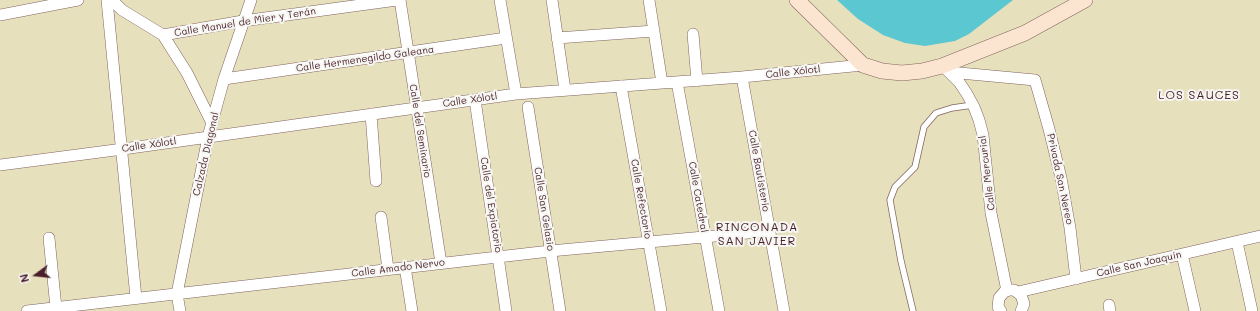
<!DOCTYPE html>
<html>
<head>
<meta charset="utf-8">
<style>
  body { margin:0 }
  #map { position:relative; width:1260px; height:311px; overflow:hidden; background:#e7e0bd; font-family:Mali,sans-serif }
  canvas { display:block }
  .north { position:absolute; left:16px; top:255px; width:40px; height:40px; -webkit-text-stroke:3px #f6f6f2; paint-order:stroke; rotate:255deg; font-size:11px; font-weight:700; line-height:16px; text-align:center; color:#4a1f2b }
  .north::after { content:''; display:block; margin:auto; width:14px; height:18px; background:#4a1f2b; clip-path:polygon(50% 0,100% 100%,50% 72%,0 100%) }
</style>
</head>
<body>
<div id="map">
<canvas width="1260" height="311"></canvas>
<div class="north">N</div>
</div>
<script>
const c = document.querySelector('canvas').getContext('2d');
c.lineJoin = 'round';
function fillPath(path, color) {
  c.fillStyle = color;
  c.fill(path, 'evenodd');
}
function toPath(rows) {
  const path = new Path2D();
  for (const r of rows) {
    path.moveTo(r[0], r[1]);
    for (let i = 2; i < r.length; i += 2) path.lineTo(r[i], r[i + 1]);
  }
  return path;
}
function trace(path, color, width, dash) {
  c.strokeStyle = color;
  c.lineWidth = width;
  c.lineCap = dash ? 'butt' : 'round';
  c.setLineDash(dash || []);
  c.stroke(path);
}
function label(font, color, halo, rows, align = 'center') {
  c.font = font + ' Mali,sans-serif';
  c.lineWidth = 4;
  c.setLineDash([]);
  c.textBaseline = 'middle';
  c.strokeStyle = halo;
  c.fillStyle = color;
  for (const [text, x, y, turn = 0] of rows) {
    c.save();
    c.translate(x, y);
    c.rotate((+turn || 0) * Math.PI / 180);
    c.textAlign = isNaN(turn) ? turn : align;
    if (halo) c.strokeText(text, 0, 0);
    c.fillText(text, 0, 0);
    c.restore();
  }
}
fillPath(toPath([
  [837,0,1013,0,969,34,955,41,925,46,905,43,883,35,858,19]
]), '#5bc7d1');
const lane = toPath([
  [913,311,901,261,890,200,895,187,915,167,924,127,936,113,952,108,973,105]
]);
const street = toPath([
  [107,0,136,298],
  [112,0,122,10,163,35,187,73,212,123],
  [400,0,441,263],
  [500,0,516,94],
  [552,0,565,90],
  [649,0,662,83],
  [0,15,78,0],
  [693,34,697,81],
  [163,35,243,21,397,0],
  [557,38,654,31],
  [947,70,959,82,967,94,974,107,979,120,983,135,991,213,1007,291],
  [949,72,1035,80,1049,129,1061,178,1070,228,1076,279],
  [742,77,784,311],
  [224,79,506,38],
  [677,82,719,311],
  [621,86,661,311],
  [475,100,506,311],
  [528,107,560,311],
  [371,114,376,181],
  [0,165,123,149,516,94,742,77,863,65],
  [381,217,388,269],
  [49,238,56,308],
  [1237,242,1252,311],
  [1182,254,1195,311],
  [405,267,412,311],
  [1018,292,1260,236],
  [1109,305,1110,311],
  [27,311,550,251,770,231],
  [180,311,177,294,208,137,224,79,251,0],
  [1001,311,998,307,999,298,1005,291,1009,290,1014,290,1021,295,1024,304,1021,311]
]);
const secondary = toPath([
  [797,0,863,65,882,71,902,73,922,71,942,66,1025,33,1085,0]
]);
trace(lane, '#81635e', 7);
trace(street, '#81635e', 12);
trace(secondary, '#81635e', 16);
trace(lane, '#fff', 5.5);
trace(street, '#fff', 11);
trace(secondary, '#fce5d0', 15);
label('10px', '#4a1f2b', '#f6f6f2', [
  ["Calle Manuel de Mier y Terán",245,22,-9],
  ["Calle Hermenegildo Galeana",365,59,-8],
  ["Calle Xólotl",793,72,-6],
  ["Calle Xólotl",470,100,-8],
  ["Calle del Seminario",420,131,81],
  ["Calle Xólotl",149,145,-8],
  ["Calzada Diagonal",206,154,-77],
  ["Calle Bautisterio",759,171,80],
  ["Calle Mercurial",987,173,-97],
  ["Privada San Nereo",1060,179,78],
  ["Calle Catedral",698,197,80],
  ["Calle Refectorio",641,199,80],
  ["Calle del Expiatorio",491,205,81],
  ["Calle San Gelasio",544,209,81],
  ["Calle San Joaquín",1139,264,-13],
  ["Calle Amado Nervo",398,268,-7]
]);
c.letterSpacing = '1px';
label('12px', '#4a1f2b', '#f6f6f2', [
  ["LOS SAUCES",1199,95],
  ["RINCONADA",757,227],
  ["SAN JAVIER",757,241]
]);
c.letterSpacing = '0px';
</script>
</body>
</html>
